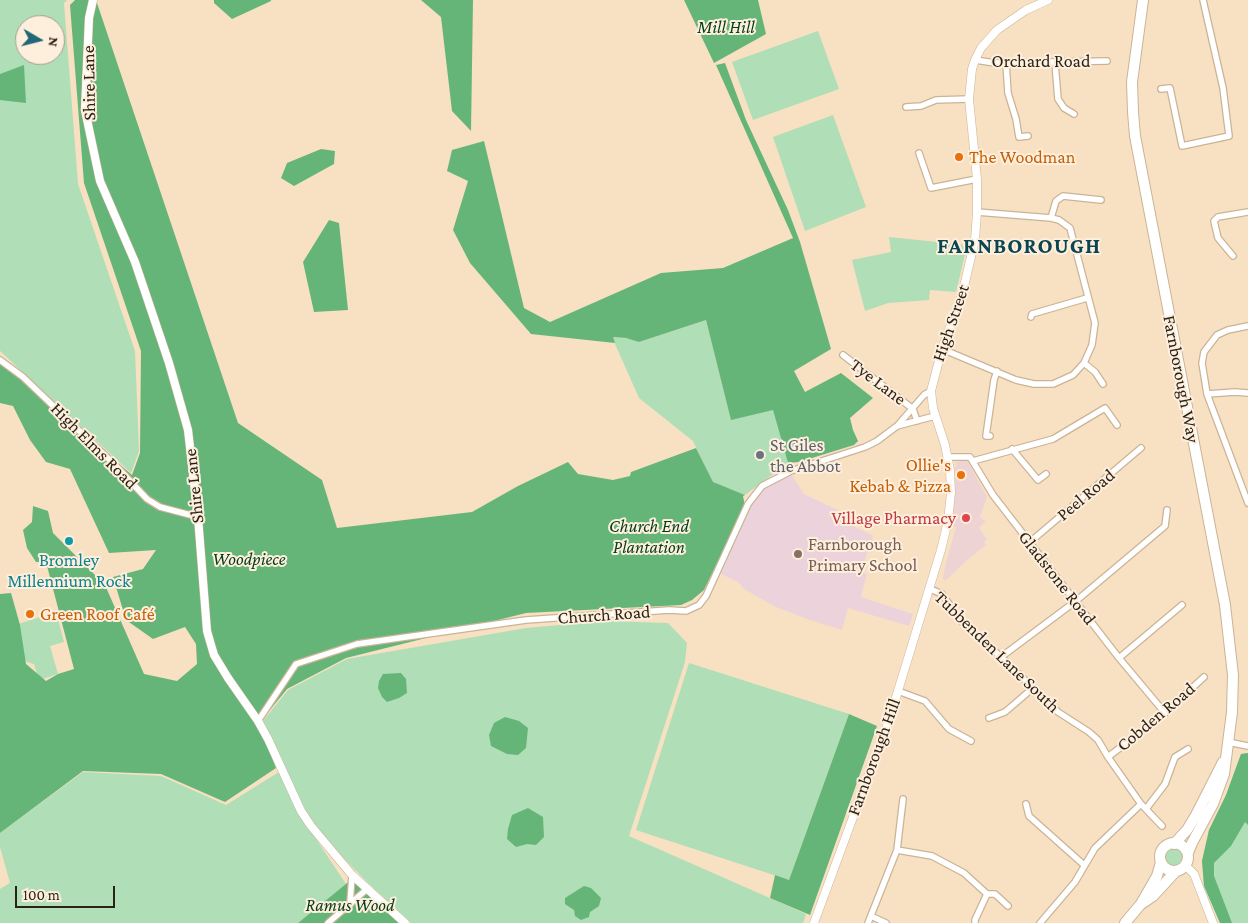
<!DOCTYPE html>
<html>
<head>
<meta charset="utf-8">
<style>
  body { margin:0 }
  #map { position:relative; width:1248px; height:923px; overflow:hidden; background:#f8e0c2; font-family:"Crimson Pro",serif }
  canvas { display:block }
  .north { position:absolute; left:15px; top:15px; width:50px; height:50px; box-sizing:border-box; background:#feefdd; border:1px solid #aa9d8e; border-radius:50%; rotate:98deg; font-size:14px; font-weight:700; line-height:20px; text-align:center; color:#2b2217 }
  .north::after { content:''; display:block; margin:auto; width:18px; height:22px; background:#226777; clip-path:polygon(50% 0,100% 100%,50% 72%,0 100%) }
  .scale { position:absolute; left:15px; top:886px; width:100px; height:22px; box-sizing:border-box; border:2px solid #2b2217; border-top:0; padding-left:6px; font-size:15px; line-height:18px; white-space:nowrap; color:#2b2217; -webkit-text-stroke:4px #feefdd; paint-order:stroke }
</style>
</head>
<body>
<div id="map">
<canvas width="1248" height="923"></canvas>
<div class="north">N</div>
<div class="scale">100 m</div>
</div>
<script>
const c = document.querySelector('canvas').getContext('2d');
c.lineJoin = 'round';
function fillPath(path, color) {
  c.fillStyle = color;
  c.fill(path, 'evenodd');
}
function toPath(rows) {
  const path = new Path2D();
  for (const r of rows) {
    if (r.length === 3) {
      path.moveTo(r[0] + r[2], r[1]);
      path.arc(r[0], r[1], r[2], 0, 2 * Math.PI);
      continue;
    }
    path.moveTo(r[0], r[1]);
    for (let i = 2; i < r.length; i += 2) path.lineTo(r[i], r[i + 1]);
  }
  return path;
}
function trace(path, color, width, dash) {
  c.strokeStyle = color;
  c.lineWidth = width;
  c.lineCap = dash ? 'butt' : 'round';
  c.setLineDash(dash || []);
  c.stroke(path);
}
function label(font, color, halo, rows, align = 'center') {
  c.font = font + ' "Crimson Pro",serif';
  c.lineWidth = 4;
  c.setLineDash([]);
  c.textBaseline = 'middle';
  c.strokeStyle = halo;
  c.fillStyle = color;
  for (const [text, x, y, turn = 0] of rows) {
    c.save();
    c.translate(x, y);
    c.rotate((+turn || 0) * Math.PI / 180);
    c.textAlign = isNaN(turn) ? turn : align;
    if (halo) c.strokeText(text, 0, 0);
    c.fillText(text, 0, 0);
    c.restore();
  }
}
fillPath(toPath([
  [967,460,987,497,980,517,986,522,979,527,987,540,984,541,986,545,965,562,945,581,943,578,946,563,956,527,953,527,956,462]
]), '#eed3d5');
fillPath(toPath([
  [792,475,804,494,854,518,851,525,873,536,861,572,867,574,861,597,913,614,909,626,848,608,842,630,810,620,776,607,744,589,738,582,719,573,753,502,768,485]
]), '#ecd3db');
fillPath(toPath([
  [0,0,67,0,64,3,78,184,135,351,139,451,131,473,0,351],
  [25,25,55,25,55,55,25,55],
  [818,31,839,89,753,120,732,62],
  [833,115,866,207,805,231,773,137],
  [889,237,966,245,959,246,967,246,956,292,930,290,929,300,888,303,865,311,852,260,891,252],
  [706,320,731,419,773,409,788,463,745,495,713,483,693,441,639,398,612,337,633,339,639,342],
  [56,612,64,642,50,646,58,674,39,680,34,664,27,662,19,653,15,625],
  [605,621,668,623,687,643,685,662,629,836,806,914,803,923,411,923,368,883,327,841,309,818,263,721,288,690,347,659,526,628],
  [689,663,849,714,789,880,636,830],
  [1248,753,1248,923,1220,923,1204,886,1202,861,1209,830,1226,795,1241,754],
  [83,772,161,776,226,805,279,772,298,812,346,884,298,923,0,923,0,889,10,883,0,847,0,833],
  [1175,858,10]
]), '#afdeb7');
fillPath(toPath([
  [75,0,96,0,238,423,322,480,337,528,472,512,518,486,568,462,578,474,613,480,630,476,631,472,696,448,713,482,745,495,743,496,745,506,704,590,692,600,681,605,526,613,346,658,287,689,261,721,265,740,276,768,225,802,161,774,83,771,0,833,0,594,11,593,20,625,26,664,46,681,58,674,74,669,46,562,36,562,27,548,23,530,32,522,33,506,48,511,53,533,105,585,144,674,177,681,197,664,196,644,185,627,153,639,126,620,113,577,143,569,156,550,109,553,70,469,46,462,30,440,13,406,0,403,0,362,132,475,140,453,141,351,84,183,70,5],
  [214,0,271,0,271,1,232,19,214,3],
  [417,0,473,0,471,131,452,111,441,17,421,0],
  [684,0,758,0,766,34,714,63],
  [725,63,746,120,788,210,800,242,831,349,794,371,805,392,841,373,873,398,850,418,853,430,858,441,854,445,799,462,788,463,773,410,731,420,706,320,639,342,626,338,613,337,615,343,531,334,470,263,453,230,468,181,447,171,452,150,484,141,524,308,550,322,661,273,723,268,793,238,716,65],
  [24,65,26,103,0,100,0,74],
  [321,149,335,151,334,164,294,186,281,178,287,163],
  [329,220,339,223,348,310,314,312,303,262],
  [401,673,406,679,407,693,399,698,387,702,382,697,378,688,379,681,383,674],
  [849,714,877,726,810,915,770,898,775,875,789,880],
  [505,717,519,721,528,728,526,748,518,755,507,754,491,746,489,735,494,723],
  [1248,753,1248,825,1245,822,1231,846,1214,863,1214,876,1232,923,1220,923,1204,886,1202,861,1209,830,1226,795,1241,754],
  [528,808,543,817,544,837,536,845,527,844,516,847,507,839,508,829,512,815],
  [352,879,400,923,298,923],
  [584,886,591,888,601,898,599,906,590,912,589,917,581,920,575,916,574,910,565,904,565,898]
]), '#66b578');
const street = toPath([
  [975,60,995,63,1107,61],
  [1006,63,1008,93,1016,119,1019,137,1028,136],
  [1055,63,1058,99,1064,108,1074,114],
  [1161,89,1170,88,1182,146,1229,136,1223,88,1203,0],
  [906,107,921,106,936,100,969,99],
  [919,153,931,188,977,179],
  [1051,218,1056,201,1063,196,1101,200],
  [1233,256,1218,238,1214,221,1218,217,1248,212],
  [1031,317,1032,314,1087,298],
  [1248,326,1228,330,1217,335,1204,352,1202,363,1207,394,1248,503],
  [942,349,1016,380,1034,384,1053,384,1073,375,1084,363,1092,345,1095,323,1070,228,1059,220,1051,218,977,212],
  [843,355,913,409,917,421],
  [0,360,23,377,115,465,147,499,160,507,198,517],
  [1084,363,1095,372,1103,384],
  [1207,394,1235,392,1248,393],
  [898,425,924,395,931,391],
  [990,436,986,436,994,380,997,371],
  [1012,449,1038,480,1046,474],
  [948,457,970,457,993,495,1119,658,1165,713],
  [973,461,1053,439,1105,408,1117,425],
  [1030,542,1141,448],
  [930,589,942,594,962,622,1001,657,1058,712,1089,732,1098,740,1108,757,1141,804,1162,826],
  [1001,657,1076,601,1165,526,1167,510],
  [1119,658,1182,605],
  [898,691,925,701,949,729,971,741],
  [989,718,1005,712,1033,688],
  [258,721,296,664,357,644,526,620,669,610,686,611,699,605,706,596,748,504,762,486,791,471,865,447,877,441,897,426,935,416],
  [1228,742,1248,746],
  [1108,757,1165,713,1204,677],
  [1026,804,1029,816,1084,865],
  [1146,809,1165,784,1175,757,1188,749],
  [897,850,932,856,964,873,987,894,975,920,975,923],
  [987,894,995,894,1008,906],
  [350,904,352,875],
  [871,916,886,923],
  [328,923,367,889],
  [868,923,897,850,903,799],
  [1040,923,1075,882,1095,848,1141,804]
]);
const secondary = toPath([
  [93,0,89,18,85,110,100,181,135,262,169,363,188,430,198,517,207,631,214,655,228,678,258,721,268,739,301,811,311,826,352,875,405,923],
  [1186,866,1194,874,1213,923],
  [814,923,890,717,941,550,948,521,951,493,950,470,945,445,933,408,931,391,942,349,962,295,975,240,977,212,977,179,969,99,972,69,975,60,981,48,997,30,1026,10,1048,0]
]);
const highway = toPath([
  [1143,0,1132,82,1133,112,1135,136,1225,605,1233,675,1232,712,1224,774,1213,804,1192,843,1188,853],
  [1174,857,14],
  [1174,844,1187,830,1196,815,1223,762],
  [1141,904,1157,876,1161,862],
  [1125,923,1140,905,1153,896,1176,871]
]);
trace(street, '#cbb496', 8);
trace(secondary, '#cbb496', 9);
trace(highway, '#cbb496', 12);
trace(street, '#fff', 5.5);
trace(secondary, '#fff', 8);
trace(highway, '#fff', 10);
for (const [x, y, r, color] of [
  [959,157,5,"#e8710a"],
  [760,455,5,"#6b7280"],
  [961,475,5,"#e8710a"],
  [966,518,5,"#e0444e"],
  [69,541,5,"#0f9aa8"],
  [798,554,5,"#8d6e63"],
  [30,614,5,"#e8710a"]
]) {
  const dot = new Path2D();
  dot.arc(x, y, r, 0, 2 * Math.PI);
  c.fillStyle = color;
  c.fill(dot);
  trace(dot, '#feefdd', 2);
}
label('italic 18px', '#003e18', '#feefdd', [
  ["Mill Hill",726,27],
  ["Church End",649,526],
  ["Plantation",649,547],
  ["Woodpiece",249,559],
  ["Ramus Wood",350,905]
]);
label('18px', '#2b2217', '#feefdd', [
  ["Orchard Road",1041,61],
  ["Shire Lane",89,83,-91],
  ["High Street",951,323,-71],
  ["Farnborough Way",1181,379,79],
  ["Tye Lane",878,382,37],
  ["High Elms Road",94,446,45],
  ["Shire Lane",194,486,-96],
  ["Peel Road",1086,495,-40],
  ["Gladstone Road",1057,578,52],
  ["Church Road",604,615,-4],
  ["Tubbenden Lane South",997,652,44],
  ["Cobden Road",1156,717,-40],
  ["Farnborough Hill",874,757,-70]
]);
label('18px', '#c56008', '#feefdd', [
  ["The Woodman",969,157],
  ["Ollie's",951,465,"right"],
  ["Kebab & Pizza",951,486,"right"],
  ["Green Roof Café",40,614]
], 'left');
label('18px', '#5b616d', '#feefdd', [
  ["St Giles",770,445],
  ["the Abbot",770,466]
], 'left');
label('18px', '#be3a42', '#feefdd', [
  ["Village Pharmacy",956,518]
], 'right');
label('18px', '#785e54', '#feefdd', [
  ["Farnborough",808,544],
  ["Primary School",808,565]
], 'left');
label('18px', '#0d838f', '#feefdd', [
  ["Bromley",69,560],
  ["Millennium Rock",69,581]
]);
c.letterSpacing = '1px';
label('bold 22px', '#0a4552', '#feefdd', [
  ["FARNBOROUGH",1019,246]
]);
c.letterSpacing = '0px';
</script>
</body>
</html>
